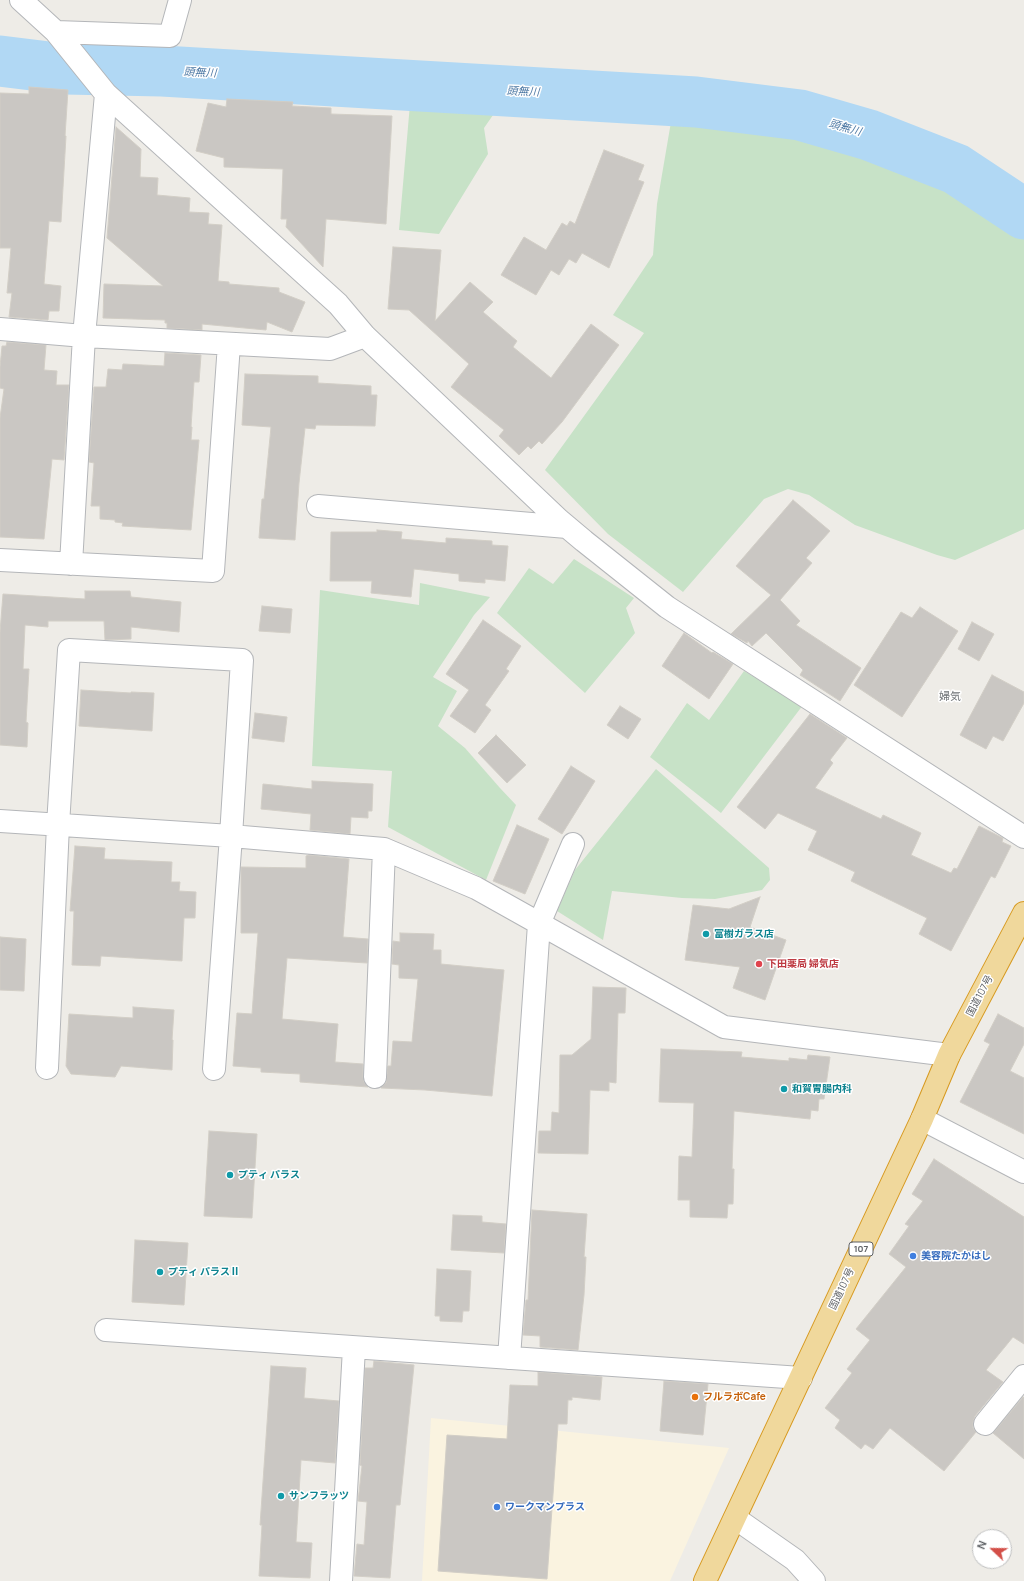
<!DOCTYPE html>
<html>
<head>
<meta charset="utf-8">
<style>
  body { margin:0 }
  #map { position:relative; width:1024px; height:1581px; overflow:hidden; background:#eeece7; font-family:Manrope,sans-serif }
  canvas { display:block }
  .north { position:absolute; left:972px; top:1529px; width:40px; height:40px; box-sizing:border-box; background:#fff; border:1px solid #bfc0c1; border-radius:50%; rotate:292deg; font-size:11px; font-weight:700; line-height:16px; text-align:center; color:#5e6165 }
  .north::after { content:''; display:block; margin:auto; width:14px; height:18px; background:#d34f48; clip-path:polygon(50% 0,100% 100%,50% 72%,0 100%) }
</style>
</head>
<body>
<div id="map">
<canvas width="1024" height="1581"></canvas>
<div class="north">N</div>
</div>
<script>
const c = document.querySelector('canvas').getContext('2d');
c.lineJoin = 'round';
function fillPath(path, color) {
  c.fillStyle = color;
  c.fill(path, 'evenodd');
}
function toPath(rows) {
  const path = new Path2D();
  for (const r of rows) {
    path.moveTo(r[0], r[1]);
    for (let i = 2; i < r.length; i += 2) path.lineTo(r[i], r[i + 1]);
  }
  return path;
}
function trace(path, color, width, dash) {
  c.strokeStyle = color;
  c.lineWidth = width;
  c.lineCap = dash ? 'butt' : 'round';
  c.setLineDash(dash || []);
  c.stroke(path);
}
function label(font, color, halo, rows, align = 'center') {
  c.font = font + ' Manrope,"Noto Sans JP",sans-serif';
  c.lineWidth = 3;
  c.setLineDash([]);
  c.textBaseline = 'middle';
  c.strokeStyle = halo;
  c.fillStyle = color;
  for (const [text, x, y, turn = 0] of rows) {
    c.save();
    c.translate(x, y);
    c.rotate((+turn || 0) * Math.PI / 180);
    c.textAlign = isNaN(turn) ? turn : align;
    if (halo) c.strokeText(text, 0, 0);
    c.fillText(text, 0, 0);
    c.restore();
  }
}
fillPath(toPath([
  [431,1418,729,1448,670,1581,422,1581]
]), '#faf3e0');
fillPath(toPath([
  [410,104,500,105,484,128,488,154,439,234,399,230],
  [672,116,777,124,844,146,967,195,997,210,1024,228,1024,529,955,560,937,555,855,525,809,495,788,489,764,499,683,592,608,534,545,470,644,333,613,315,653,255,657,204],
  [574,559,634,598,626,608,635,633,585,693,497,613,529,568,553,584],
  [420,583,490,597,474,615,433,677,457,691,438,726,465,748,500,788,516,805,486,880,388,827,392,771,312,766,320,590,419,605],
  [744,671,803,705,721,813,650,757,687,703,709,720],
  [656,769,769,868,770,880,762,890,715,899,682,898,612,891,603,940,557,911,575,870]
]), '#c7e2c7');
trace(toPath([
  [0,61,65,69,162,71,696,102,800,115,869,135,956,169,1024,214]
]), '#b1d8f4', 51);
const building = toPath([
  [29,87,68,90,65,136,66,136,61,222,49,221,44,284,61,286,59,311,49,311,48,320,9,317,12,293,7,293,11,248,0,248,0,93,29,94,29,87],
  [227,99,293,102,292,106,331,108,331,114,392,116,386,224,326,219,323,267,286,227,287,219,281,219,283,169,224,167,224,158,196,151,208,103,226,107,227,99],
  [116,127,141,149,140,177,158,178,157,195,190,198,189,212,209,213,208,224,222,225,218,281,229,282,229,284,279,288,279,292,305,302,292,332,267,322,266,330,202,324,202,330,167,328,167,323,165,323,165,320,103,318,104,284,163,286,107,238,116,127],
  [604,150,644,165,638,180,644,182,609,268,582,253,576,263,569,259,559,275,551,270,536,295,501,275,524,237,546,250,562,223,567,226,570,221,575,224,604,150],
  [393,247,441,250,435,321,470,282,493,302,483,312,517,341,513,347,551,378,591,324,619,345,562,422,542,444,539,441,531,449,528,446,519,455,499,436,504,430,451,387,469,364,409,310,388,309,393,247],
  [7,342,46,345,44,370,57,371,56,385,69,385,64,460,52,459,44,539,0,537,0,418,4,389,0,388,0,367,2,346,6,346,7,342],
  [165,353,201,355,199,382,194,382,191,427,192,427,191,440,199,440,191,530,122,526,123,523,115,522,115,520,100,519,100,506,91,506,94,463,89,462,94,387,106,387,108,369,122,370,123,364,164,366,165,353],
  [245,374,318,376,318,383,371,386,371,395,377,395,375,426,316,425,315,429,305,428,299,483,295,540,259,538,262,499,264,499,271,427,242,425,245,374],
  [793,500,830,531,806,558,812,563,780,600,800,621,796,625,861,668,840,701,800,675,803,670,766,633,752,646,748,641,747,643,731,634,771,595,736,566,793,500],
  [377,530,402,532,401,539,446,543,446,538,492,541,492,545,508,546,505,581,485,579,485,583,459,581,459,574,414,569,411,597,371,593,372,581,330,581,331,532,377,532,377,530],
  [85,591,130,591,131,597,181,602,179,632,131,627,131,639,105,640,104,621,48,621,48,627,25,625,23,669,29,669,26,722,28,723,27,747,0,745,0,632,3,594,85,599,85,591],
  [262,606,292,609,290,633,259,631,262,606],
  [920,607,958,631,902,717,854,685,901,612,912,618,920,607],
  [483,620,521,646,506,669,509,671,485,705,491,710,475,733,450,716,469,690,446,674,483,620],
  [972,622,994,634,979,661,958,649,972,622],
  [684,633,712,653,713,652,733,664,709,699,662,666,684,633],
  [992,675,1024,692,1024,703,1003,741,993,736,986,749,960,735,992,675],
  [81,690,131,693,131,692,154,693,152,731,79,726,81,690],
  [620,706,641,719,628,739,607,725,620,706],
  [255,713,287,717,284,742,252,738,255,713],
  [810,714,847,738,830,760,833,763,815,788,881,819,883,815,921,833,911,855,951,873,954,868,957,869,979,826,1003,838,1002,842,1011,846,995,878,991,876,951,951,919,934,927,918,851,881,855,872,808,850,817,831,778,813,765,829,737,807,810,714],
  [496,735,526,765,507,783,478,753,496,735],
  [571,766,595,781,562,834,538,819,571,766],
  [312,781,373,784,372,811,368,811,368,818,351,817,350,834,310,830,311,814,261,809,263,784,312,789,312,781],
  [517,825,549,839,525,894,493,881,517,825],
  [75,846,105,848,104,859,172,862,171,882,180,882,179,891,196,892,195,918,184,918,182,961,101,956,100,966,72,965,74,911,70,911,75,846],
  [309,855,349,859,343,937,368,939,367,963,287,958,282,1019,338,1024,335,1062,363,1064,363,1077,364,1082,368,1087,300,1082,300,1074,261,1072,261,1068,233,1066,237,1013,252,1014,258,933,241,933,241,867,306,868,306,856,309,855],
  [760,897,750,927,786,940,765,1000,733,988,740,967,685,960,693,905,729,909,760,897],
  [400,933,434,934,433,950,441,950,441,964,504,970,492,1096,425,1090,381,1088,386,1083,388,1066,391,1066,393,1041,412,1042,418,979,399,978,399,965,392,964,393,941,400,942,400,933],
  [0,937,26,939,24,991,0,990,0,937],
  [593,987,626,988,625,1013,618,1013,616,1083,609,1082,609,1091,590,1090,588,1154,538,1153,539,1131,551,1131,552,1112,559,1113,560,1055,572,1055,591,1039,593,987],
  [133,1007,174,1010,172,1040,173,1040,172,1070,121,1066,115,1077,71,1074,66,1066,69,1014,133,1018,133,1007],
  [998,1014,1024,1028,1024,1044,1010,1071,1024,1078,1024,1134,960,1102,990,1044,984,1041,998,1014],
  [661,1049,742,1052,741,1057,789,1061,789,1058,807,1060,808,1055,830,1057,824,1099,819,1099,818,1111,811,1110,810,1119,734,1111,732,1169,734,1169,733,1204,728,1204,727,1218,690,1217,690,1200,678,1200,679,1156,692,1157,694,1103,659,1102,661,1049],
  [209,1131,257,1134,252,1218,204,1216,209,1131],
  [934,1159,1024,1217,1024,1344,1013,1337,986,1370,1003,1382,975,1416,973,1422,973,1428,976,1432,944,1471,890,1428,873,1449,865,1444,861,1449,835,1428,840,1420,825,1408,852,1373,847,1369,870,1340,856,1329,906,1267,889,1254,909,1226,905,1224,923,1201,912,1194,934,1159],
  [532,1210,587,1214,584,1257,586,1257,584,1295,578,1350,540,1347,540,1336,523,1335,526,1300,528,1300,532,1210],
  [453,1215,482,1216,482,1222,506,1224,504,1253,451,1250,453,1215],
  [135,1240,188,1243,184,1305,132,1302,135,1240],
  [437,1269,471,1271,469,1311,463,1311,462,1322,440,1321,440,1316,435,1316,437,1269],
  [374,1361,414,1365,400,1505,396,1505,390,1578,354,1576,357,1544,364,1545,367,1502,358,1501,362,1466,360,1465,365,1368,373,1368,374,1361],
  [271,1366,306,1368,304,1398,339,1401,335,1463,301,1460,296,1542,312,1543,310,1578,259,1576,262,1525,260,1525,271,1366],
  [538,1372,602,1377,600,1400,572,1397,572,1400,568,1400,567,1424,558,1424,547,1579,438,1571,447,1435,507,1439,510,1385,538,1386,538,1372],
  [664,1381,708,1384,703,1435,660,1431,664,1381],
  [1023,1397,1024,1398,1024,1459,993,1433,1023,1397]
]);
fillPath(building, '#cac7c3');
trace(building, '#d2cec6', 1);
const minor = toPath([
  [21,0,56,32,106,94,338,304,365,336,559,520,584,541,667,607,1024,837],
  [56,32,170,36,180,0],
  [0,329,84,336,330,349,365,336],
  [318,506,567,527],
  [0,560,213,571,229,344],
  [71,564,84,336,106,94],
  [0,821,231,836,384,849,476,888,724,1027,949,1055],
  [47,1068,58,825,69,650,242,660,231,836,214,1069],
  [375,1077,384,849],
  [922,1119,1024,1172],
  [106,1330,801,1378],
  [509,1358,539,924,573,844],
  [985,1424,1024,1376],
  [735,1518,795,1560,814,1581],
  [341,1581,354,1348]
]);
const highway = toPath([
  [705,1581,922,1119,949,1055,1024,913]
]);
trace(minor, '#b4b6b9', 24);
trace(highway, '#d7991e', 24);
trace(minor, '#fff', 22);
trace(highway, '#f0d89c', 22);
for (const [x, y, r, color] of [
  [706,934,4,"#0f9aa8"],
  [759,964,4,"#e0444e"],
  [784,1089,4,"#0f9aa8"],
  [230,1175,4,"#0f9aa8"],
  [913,1256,4,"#3f7fe0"],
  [160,1272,4,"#0f9aa8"],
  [695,1397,4,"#e8710a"],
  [281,1496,4,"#0f9aa8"],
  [497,1507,4,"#3f7fe0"]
]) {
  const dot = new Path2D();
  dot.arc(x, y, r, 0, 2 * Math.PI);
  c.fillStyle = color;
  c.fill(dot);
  trace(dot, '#fff', 1.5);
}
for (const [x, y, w] of [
  [861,1249,24]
]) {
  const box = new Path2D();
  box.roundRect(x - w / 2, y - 7, w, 14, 3);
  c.fillStyle = '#fff';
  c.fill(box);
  trace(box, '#5e6165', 1);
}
label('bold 9px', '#5e6165', null, [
  ["107",861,1249]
]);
label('bold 10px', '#0d838f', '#fff', [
  ["富樹ガラス店",714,934],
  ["和賀胃腸内科",792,1089],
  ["プティ パラス",238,1175],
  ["プティ パラスⅡ",168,1272],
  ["サンフラッツ",289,1496]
], 'left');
label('bold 10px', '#be3a42', '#fff', [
  ["下田薬局 婦気店",767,964]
], 'left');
label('10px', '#5e6165', '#fff', [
  ["国道107号",980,996,-62],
  ["国道107号",842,1289,-65]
]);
label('bold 10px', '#366cbe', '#fff', [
  ["美容院たかはし",921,1256],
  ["ワークマンプラス",505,1507]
], 'left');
label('bold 10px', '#c56008', '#fff', [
  ["フルラボCafe",703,1397]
], 'left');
label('italic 11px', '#4f7aa5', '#fff', [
  ["頭無川",200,73,3],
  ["頭無川",523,92,3],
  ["頭無川",845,128,16]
]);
label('11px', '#6f7377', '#fff', [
  ["婦気",950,697]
]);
</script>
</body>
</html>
